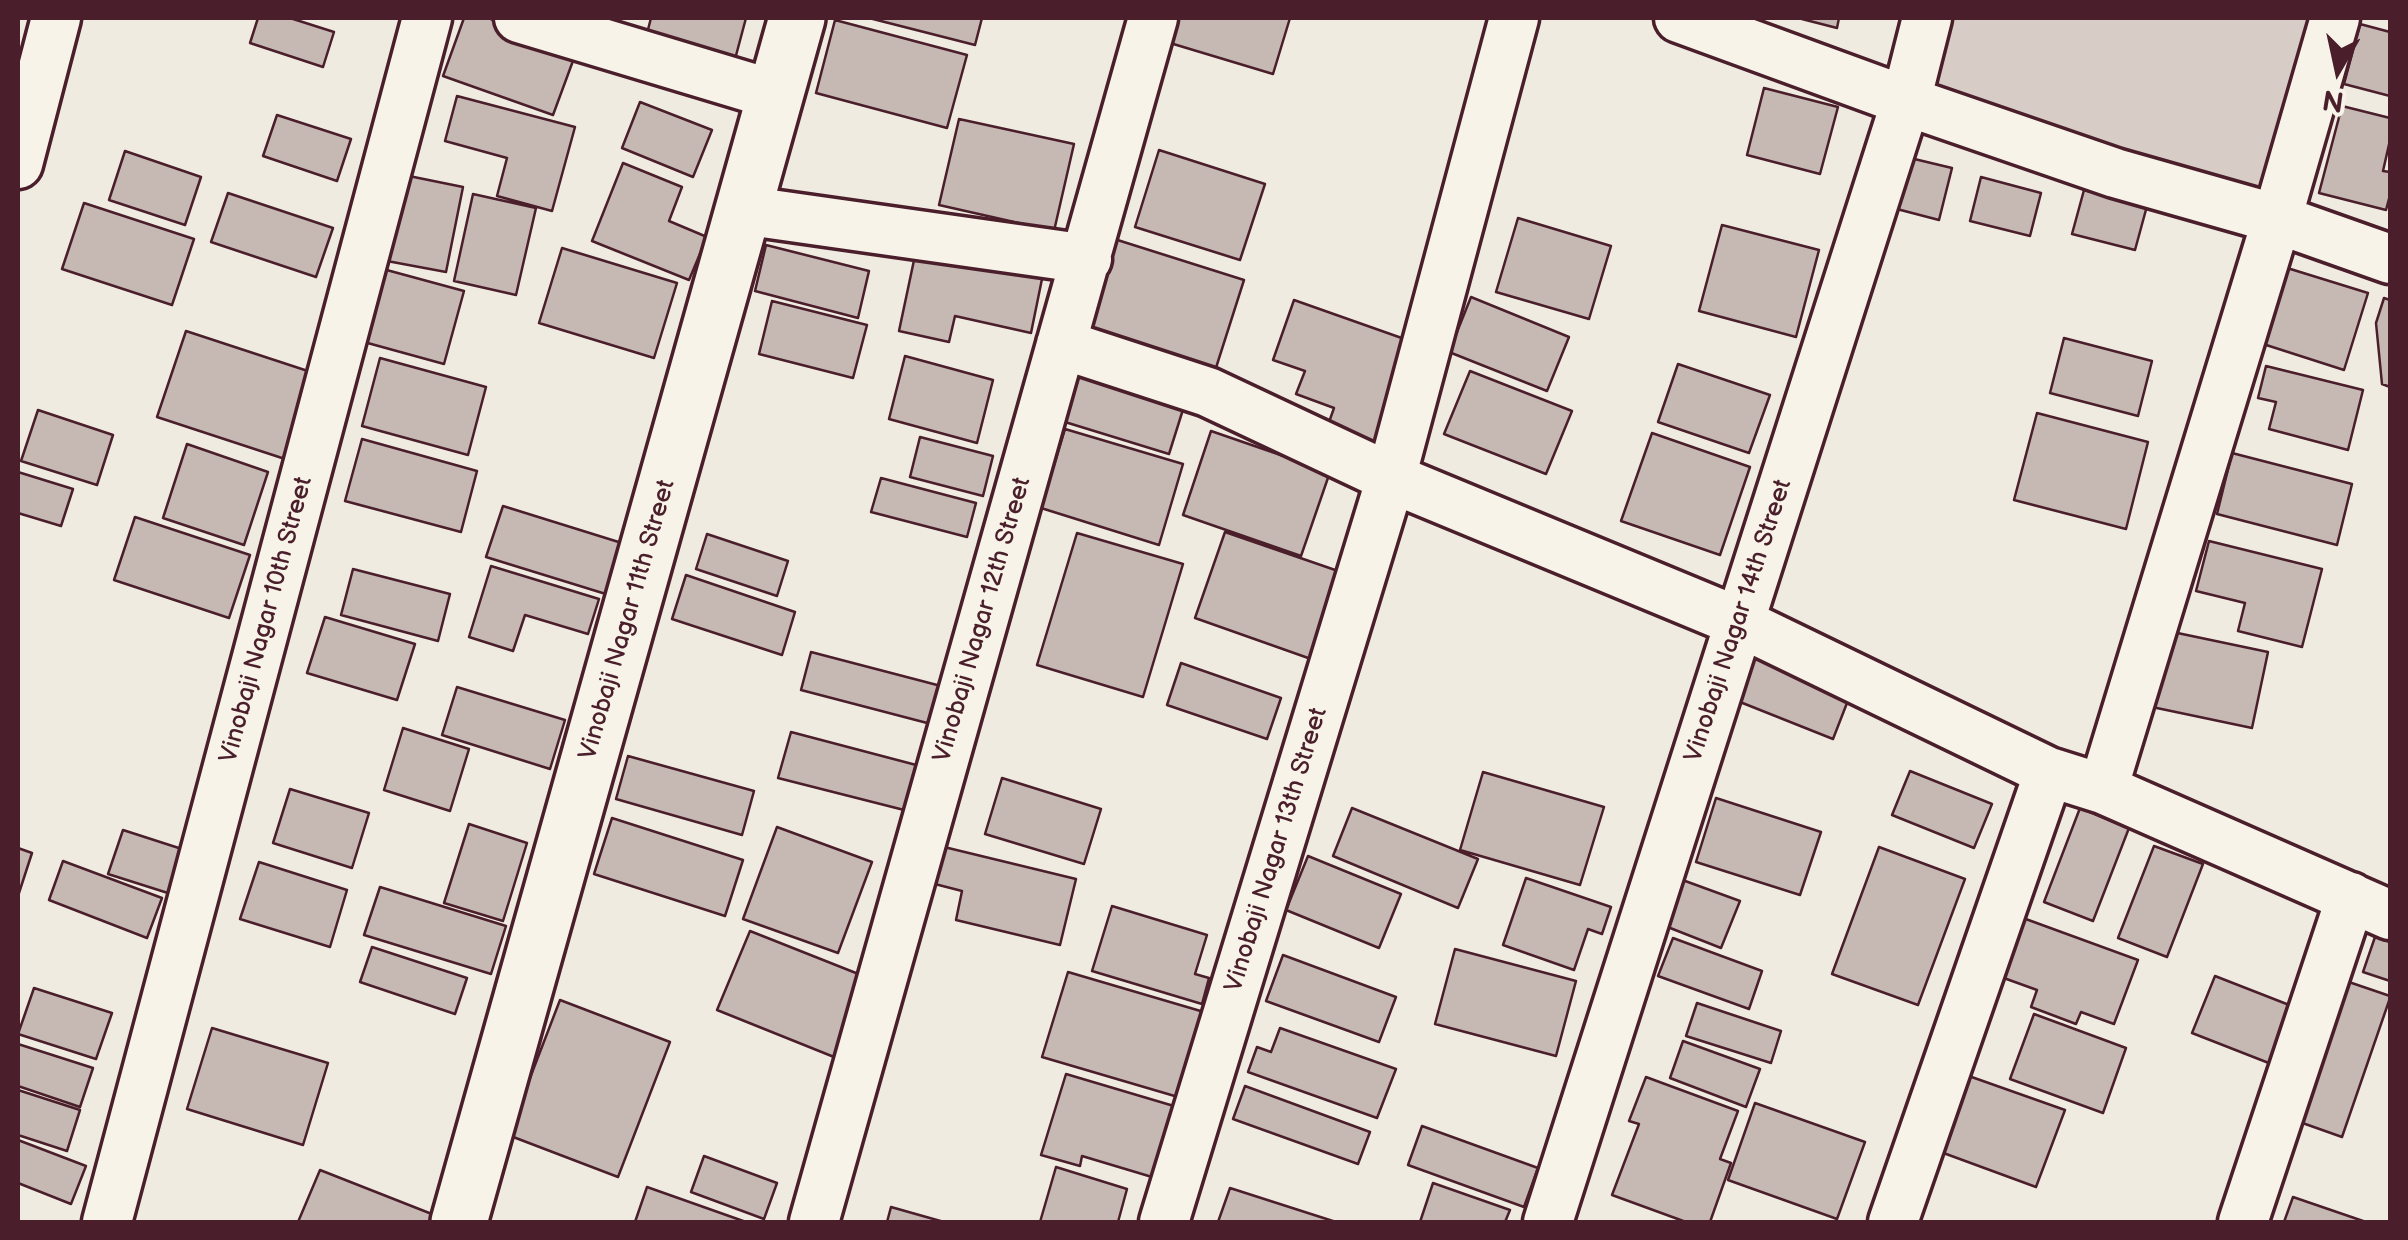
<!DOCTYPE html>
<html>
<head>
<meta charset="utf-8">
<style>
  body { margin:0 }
  #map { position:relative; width:2408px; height:1240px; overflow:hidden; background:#f0ebe0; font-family:"Balsamiq Sans",sans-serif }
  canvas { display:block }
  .frame { position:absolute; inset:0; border:20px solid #4a1f2b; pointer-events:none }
  .north { position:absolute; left:2288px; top:20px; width:100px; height:100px; -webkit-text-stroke:8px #f7f3e8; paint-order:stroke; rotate:189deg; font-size:28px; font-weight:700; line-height:40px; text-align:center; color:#4a1f2b }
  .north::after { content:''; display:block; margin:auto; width:35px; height:45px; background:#4a1f2b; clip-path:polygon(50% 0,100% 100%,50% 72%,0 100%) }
</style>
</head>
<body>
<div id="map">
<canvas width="2408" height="1240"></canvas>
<div class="frame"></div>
<div class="north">N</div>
</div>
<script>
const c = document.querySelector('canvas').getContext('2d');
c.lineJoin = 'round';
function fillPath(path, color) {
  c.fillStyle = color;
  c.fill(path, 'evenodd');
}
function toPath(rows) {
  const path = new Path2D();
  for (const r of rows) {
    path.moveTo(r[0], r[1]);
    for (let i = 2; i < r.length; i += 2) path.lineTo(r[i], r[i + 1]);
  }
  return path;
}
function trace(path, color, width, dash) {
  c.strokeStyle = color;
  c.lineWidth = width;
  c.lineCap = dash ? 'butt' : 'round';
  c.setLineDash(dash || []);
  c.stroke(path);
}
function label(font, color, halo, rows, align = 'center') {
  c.font = font + ' "Balsamiq Sans",sans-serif';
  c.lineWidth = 10;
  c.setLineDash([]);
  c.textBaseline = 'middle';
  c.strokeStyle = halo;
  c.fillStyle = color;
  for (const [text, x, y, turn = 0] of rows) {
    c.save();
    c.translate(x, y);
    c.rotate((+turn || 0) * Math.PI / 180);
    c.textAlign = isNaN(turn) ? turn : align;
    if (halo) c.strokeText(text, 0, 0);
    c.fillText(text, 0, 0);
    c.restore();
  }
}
fillPath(toPath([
  [1927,18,2335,18,2277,219,1906,101]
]), '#d8cdc6');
const building = toPath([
  [258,18,290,18,334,32,323,67,250,43,258,18],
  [464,18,488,18,577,50,553,115,443,76,464,18],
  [651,18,746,18,734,63,645,41,651,18],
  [869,18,982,18,975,45,869,18],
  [1178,18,1290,18,1273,74,1170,43,1178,18],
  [1798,18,1839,18,1837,28,1798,18],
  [835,20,967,55,947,128,816,93,835,20],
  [2360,24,2390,32,2390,96,2344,84,2360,24],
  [1764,88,1838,107,1820,174,1747,155,1764,88],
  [457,96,575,127,552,211,497,196,507,158,445,141,457,96],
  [640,102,712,130,693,177,622,148,640,102],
  [2342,106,2390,118,2390,140,2383,171,2390,172,2390,195,2386,210,2319,193,2342,106],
  [277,115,351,139,337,181,263,156,277,115],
  [959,119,1074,144,1054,231,939,205,959,119],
  [1159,150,1265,184,1240,260,1135,227,1159,150],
  [125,151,201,177,185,225,109,200,125,151],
  [1906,157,1952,168,1939,220,1893,208,1906,157],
  [623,163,682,187,669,221,707,237,689,280,592,241,623,163],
  [404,175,463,187,446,272,387,261,404,175],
  [1981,177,2041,193,2030,236,1970,221,1981,177],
  [2084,190,2147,206,2135,250,2072,234,2084,190],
  [228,193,333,228,316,277,211,242,228,193],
  [473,194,536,208,516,295,454,281,473,194],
  [84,203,194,239,172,305,62,269,84,203],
  [1518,218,1611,246,1589,319,1496,292,1518,218],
  [1722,225,1819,250,1796,337,1699,311,1722,225],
  [1108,237,1244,280,1214,374,1078,331,1108,237],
  [766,245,869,271,858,318,755,291,766,245],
  [917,246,1043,274,1031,333,955,316,949,342,899,331,917,246],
  [562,248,677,283,654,358,539,323,562,248],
  [2284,267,2368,293,2344,370,2260,343,2284,267],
  [383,269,464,291,444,364,364,342,383,269],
  [1471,297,1569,337,1547,391,1449,352,1471,297],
  [2384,298,2390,300,2390,387,2382,384,2376,323,2384,298],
  [1294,300,1413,342,1377,442,1328,425,1334,408,1296,394,1305,371,1273,360,1294,300],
  [772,301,867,325,853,378,759,354,772,301],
  [186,331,317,374,288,460,157,417,186,331],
  [2064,338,2152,361,2138,416,2050,393,2064,338],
  [905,356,993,380,977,443,889,419,905,356],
  [380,358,486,387,468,455,362,426,380,358],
  [1678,364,1770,395,1749,453,1658,422,1678,364],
  [2266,366,2363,390,2348,450,2269,429,2276,402,2258,398,2266,366],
  [1082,367,1186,400,1169,454,1065,422,1082,367],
  [1470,371,1572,411,1546,474,1444,434,1470,371],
  [38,410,113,435,97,485,21,461,38,410],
  [2037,413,2148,442,2126,529,2014,500,2037,413],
  [1065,429,1183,464,1159,545,1041,508,1065,429],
  [1211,431,1330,472,1301,556,1183,515,1211,431],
  [1652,433,1750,467,1720,555,1621,521,1652,433],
  [920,437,993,456,983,496,910,477,920,437],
  [362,439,477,471,461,532,345,501,362,439],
  [187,444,268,472,244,545,163,518,187,444],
  [2232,453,2352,484,2337,545,2217,514,2232,453],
  [18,472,73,489,61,526,18,513,18,472],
  [881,478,976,503,967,537,871,512,881,478],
  [503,506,625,544,609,595,486,557,503,506],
  [135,517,250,555,229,618,114,580,135,517],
  [1225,532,1341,572,1311,659,1195,618,1225,532],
  [1077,533,1183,564,1143,697,1037,665,1077,533],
  [707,534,788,561,777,596,696,569,707,534],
  [2209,541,2322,569,2302,647,2238,631,2245,603,2196,591,2209,541],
  [491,566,599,599,588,634,525,615,513,651,469,637,491,566],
  [353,569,450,594,438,641,341,615,353,569],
  [686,575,795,612,782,655,672,619,686,575],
  [325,617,415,644,397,700,307,673,325,617],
  [2168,631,2268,652,2252,728,2152,707,2168,631],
  [1756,646,1854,685,1833,739,1735,700,1756,646],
  [811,652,941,686,931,724,801,690,811,652],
  [1181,663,1281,698,1267,739,1167,705,1181,663],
  [457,687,565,720,550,769,442,735,457,687],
  [403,728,469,749,450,811,384,790,403,728],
  [791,732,920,766,908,811,778,778,791,732],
  [628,756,754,791,742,835,616,799,628,756],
  [1910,771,1992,804,1974,848,1892,815,1910,771],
  [1483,772,1604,807,1580,885,1460,850,1483,772],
  [1002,778,1101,809,1084,864,985,834,1002,778],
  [290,789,369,813,352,868,273,843,290,789],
  [1716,798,1821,832,1800,895,1696,862,1716,798],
  [1352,808,1478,859,1458,908,1333,856,1352,808],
  [2080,808,2129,828,2093,921,2044,902,2080,808],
  [612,818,743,860,725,916,594,874,612,818],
  [469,824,527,843,503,921,444,903,469,824],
  [777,827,872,862,838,953,743,919,777,827],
  [123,830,185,850,171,894,108,874,123,830],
  [940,846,1076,879,1060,945,956,920,962,891,931,883,940,846],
  [2154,846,2203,864,2167,957,2118,938,2154,846],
  [1879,847,1965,879,1918,1005,1832,974,1879,847],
  [18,848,32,853,18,896,18,848],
  [1308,856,1401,894,1379,948,1286,910,1308,856],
  [63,861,162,898,147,938,49,900,63,861],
  [259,862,347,890,330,947,240,919,259,862],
  [1526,878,1611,907,1602,934,1588,929,1574,970,1503,945,1526,878],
  [1677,878,1740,901,1721,948,1660,924,1677,878],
  [380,887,506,926,491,974,364,935,380,887],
  [1112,906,1207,935,1195,974,1209,978,1202,1004,1092,971,1112,906],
  [2023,918,2138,960,2114,1024,2081,1012,2076,1024,2031,1007,2037,990,2001,977,2023,918],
  [750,931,866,977,834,1057,717,1010,750,931],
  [2375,937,2390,942,2390,981,2363,972,2375,937],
  [1673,938,1762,971,1749,1009,1658,976,1673,938],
  [372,947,467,978,455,1014,360,982,372,947],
  [1455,949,1576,981,1556,1056,1435,1024,1455,949],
  [1283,955,1396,997,1379,1042,1266,1001,1283,955],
  [1068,972,1204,1012,1178,1097,1042,1057,1068,972],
  [2215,976,2302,1010,2279,1067,2192,1033,2215,976],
  [2343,980,2390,996,2390,998,2342,1137,2294,1120,2343,980],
  [34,988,112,1013,96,1059,18,1034,34,988],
  [560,1000,670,1042,618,1177,508,1135,560,1000],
  [1697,1003,1781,1031,1771,1063,1686,1036,1697,1003],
  [2034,1014,2126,1048,2103,1113,2010,1079,2034,1014],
  [212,1028,328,1063,303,1145,187,1109,212,1028],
  [1280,1028,1396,1069,1377,1118,1248,1072,1257,1047,1271,1052,1280,1028],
  [1683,1041,1760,1069,1746,1107,1670,1078,1683,1041],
  [18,1044,93,1068,80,1107,18,1086,18,1044],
  [1066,1074,1184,1109,1162,1180,1082,1156,1080,1166,1041,1155,1066,1074],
  [1966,1075,2065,1110,2036,1187,1938,1151,1966,1075],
  [1646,1077,1738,1111,1720,1159,1731,1163,1710,1222,1686,1222,1612,1195,1639,1124,1629,1121,1646,1077],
  [1245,1086,1370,1132,1358,1164,1233,1119,1245,1086],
  [18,1090,80,1110,67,1151,18,1135,18,1090],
  [1755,1103,1865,1142,1837,1219,1728,1180,1755,1103],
  [1422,1126,1538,1168,1524,1207,1408,1165,1422,1126],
  [18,1140,86,1166,71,1204,18,1183,18,1140],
  [704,1156,777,1183,764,1219,691,1192,704,1156],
  [1056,1167,1127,1189,1118,1222,1040,1222,1056,1167],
  [320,1170,442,1218,440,1222,298,1222,320,1170],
  [1433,1183,1510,1210,1505,1222,1420,1222,1433,1183],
  [647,1187,746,1222,635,1222,647,1187],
  [1230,1188,1336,1222,1218,1222,1230,1188],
  [2293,1197,2366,1222,2284,1222,2293,1197],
  [891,1207,944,1222,887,1222,891,1207]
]);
fillPath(building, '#c6b8b3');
trace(building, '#4a1f2b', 2.5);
const street = toPath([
  [519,18,775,95],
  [1679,18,1906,101,2115,173,2277,219,2390,259],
  [18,164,56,18],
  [742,210,1087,259],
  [1061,344,1208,392,1391,478,1739,622,2049,772,2103,789,2390,915],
  [2103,789,2277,219,2335,18],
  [107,1222,427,18],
  [814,1222,1153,18],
  [1164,1222,1391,478,1514,18],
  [1548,1222,1906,101,1927,18],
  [1893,1222,2049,772],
  [2243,1222,2351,897]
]);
const secondary = toPath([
  [459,1222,797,18]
]);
trace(street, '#4a1f2b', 55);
trace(secondary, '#4a1f2b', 62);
trace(street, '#f7f3e8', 48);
trace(secondary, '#f7f3e8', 55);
label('25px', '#4a1f2b', '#f7f3e8', [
  ["Vinobaji Nagar 10th Street",267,620,-75],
  ["Vinobaji Nagar 11th Street",628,620,-74],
  ["Vinobaji Nagar 12th Street",983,620,-74],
  ["Vinobaji Nagar 14th Street",1739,621,-72],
  ["Vinobaji Nagar 13th Street",1277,850,-73]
]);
</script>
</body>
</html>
